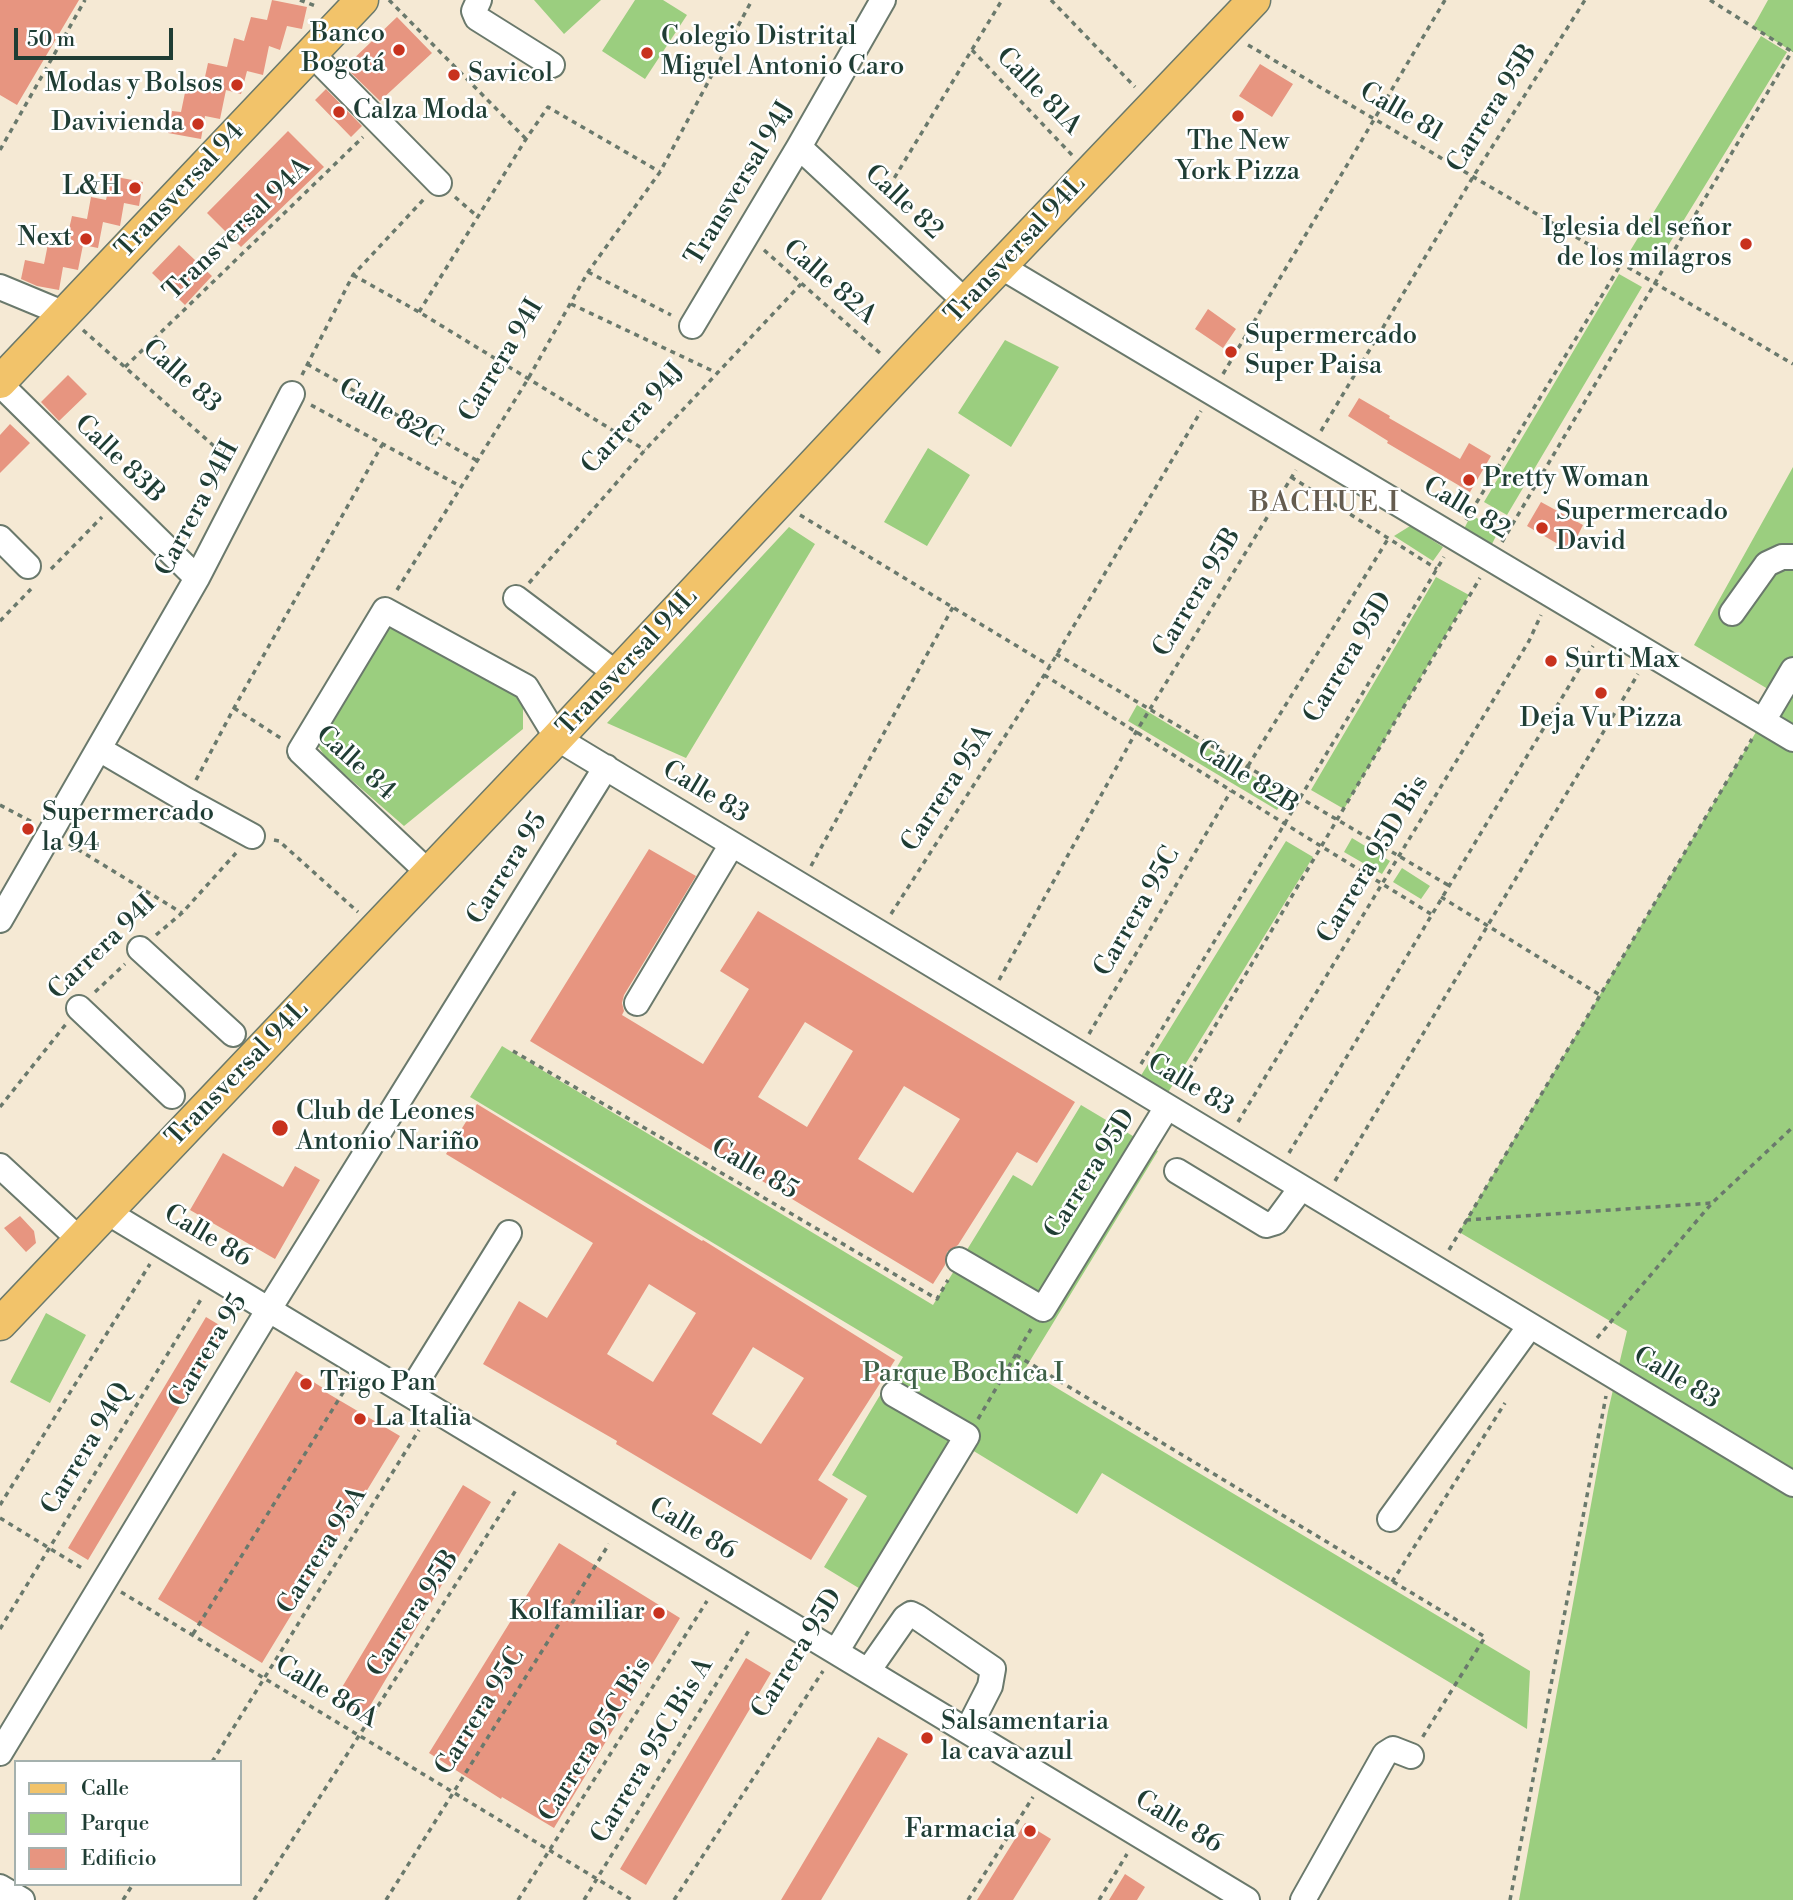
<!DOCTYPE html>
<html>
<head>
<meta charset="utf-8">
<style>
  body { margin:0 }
  #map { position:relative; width:1793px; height:1900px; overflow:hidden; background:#f5e9d4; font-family:"Libre Bodoni",serif }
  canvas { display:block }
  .legend { position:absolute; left:14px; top:1760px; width:228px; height:126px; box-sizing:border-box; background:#fff; border:2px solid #a5b1ae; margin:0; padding:9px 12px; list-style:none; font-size:21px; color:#1f3d34 }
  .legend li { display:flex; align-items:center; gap:14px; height:35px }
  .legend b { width:35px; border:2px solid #a5b1ae }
  .scale { position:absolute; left:14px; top:28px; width:159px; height:32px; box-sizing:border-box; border:4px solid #1f3d34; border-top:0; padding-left:9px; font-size:21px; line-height:24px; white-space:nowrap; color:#1f3d34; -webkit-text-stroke:5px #fff; paint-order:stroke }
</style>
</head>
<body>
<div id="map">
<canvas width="1793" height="1900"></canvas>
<ul class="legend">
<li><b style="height:9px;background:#f2c36a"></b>Calle</li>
<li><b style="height:19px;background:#9bce7f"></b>Parque</li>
<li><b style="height:19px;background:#e79580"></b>Edificio</li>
</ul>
<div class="scale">50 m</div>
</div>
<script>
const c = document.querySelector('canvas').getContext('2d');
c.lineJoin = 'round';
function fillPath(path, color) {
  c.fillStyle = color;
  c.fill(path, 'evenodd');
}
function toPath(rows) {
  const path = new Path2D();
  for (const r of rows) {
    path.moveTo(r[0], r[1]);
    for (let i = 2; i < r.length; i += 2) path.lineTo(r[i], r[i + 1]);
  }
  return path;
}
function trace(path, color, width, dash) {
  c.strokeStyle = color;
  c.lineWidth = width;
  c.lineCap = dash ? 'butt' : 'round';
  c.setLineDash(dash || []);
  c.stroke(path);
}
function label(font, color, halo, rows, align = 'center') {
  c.font = font + ' "Libre Bodoni",serif';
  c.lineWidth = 5;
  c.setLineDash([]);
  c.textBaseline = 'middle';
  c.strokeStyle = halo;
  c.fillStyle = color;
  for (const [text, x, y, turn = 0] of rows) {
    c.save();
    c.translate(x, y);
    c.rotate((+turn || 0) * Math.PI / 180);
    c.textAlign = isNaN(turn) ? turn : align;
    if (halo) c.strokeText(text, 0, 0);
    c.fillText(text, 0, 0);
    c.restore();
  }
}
fillPath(toPath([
  [534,0,601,0,564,34],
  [635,0,663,0,687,15,645,79,602,51],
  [1768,0,1793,0,1793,52,1753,27],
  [1761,36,1787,52,1655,267,1630,251],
  [1619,274,1642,287,1507,515,1484,502],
  [1005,340,1059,367,1011,447,958,413],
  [928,448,970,475,927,546,884,522],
  [1793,467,1793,1900,1519,1900,1608,1411,1627,1331,1459,1232,1778,695,1694,645],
  [1471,515,1499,530,1491,546,1463,531],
  [1410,526,1443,547,1433,561,1394,536],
  [789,527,815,544,686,758,607,723],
  [1436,577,1469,595,1344,809,1311,790],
  [399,625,523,690,523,729,404,826,325,757,319,747,316,731,369,638],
  [1137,705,1286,796,1277,810,1128,721],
  [1352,838,1390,861,1382,874,1344,852],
  [1286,841,1313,857,1164,1099,1137,1082],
  [1402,868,1430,886,1421,899,1393,882],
  [502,1046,933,1305,1013,1175,1032,1186,1081,1105,1158,1151,1025,1369,1530,1671,1527,1729,1102,1473,1077,1514,954,1439,862,1590,824,1567,867,1496,832,1475,903,1357,470,1097],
  [46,1313,86,1335,50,1403,10,1382]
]), '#9bce7f');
fillPath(toPath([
  [0,0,79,0,17,105,0,95],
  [272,0,307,7,302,29,287,26,280,50,269,46,263,75,247,71,241,94,226,90,220,119,205,116,201,139,168,133,172,111,181,112,187,83,203,86,208,63,227,67,234,38,244,41,251,17,267,20],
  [397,17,432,53,380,101,345,67],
  [1260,64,1293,84,1272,117,1239,96],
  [326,89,362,126,351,137,315,100],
  [288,131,324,167,241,247,207,213],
  [111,176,143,182,139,206,124,203,120,226,103,222,98,248,83,245,78,270,63,267,59,290,37,286,21,279,25,260,44,264,49,239,66,242,72,216,87,219,91,197,106,200],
  [179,245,212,276,185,305,152,273],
  [1208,309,1236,329,1223,348,1195,329],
  [68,375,87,394,59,421,41,402],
  [1359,398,1390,416,1389,418,1460,459,1469,443,1491,456,1470,492,1387,443,1388,441,1348,416],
  [10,424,30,443,0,473,0,435],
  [1541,502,1583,525,1570,551,1527,526],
  [649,849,696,876,624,995,622,1003,624,1011,622,1015,703,1064,749,989,720,971,758,911,1075,1102,1037,1163,1017,1152,958,1245,947,1252,945,1265,933,1284,530,1041],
  [805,1022,853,1051,807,1127,758,1097],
  [904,1086,960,1119,913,1193,858,1159],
  [477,1104,702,1241,703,1240,895,1360,818,1480,848,1499,811,1560,616,1444,617,1441,483,1364,519,1301,547,1318,593,1243,446,1154],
  [649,1284,696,1313,653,1382,607,1354],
  [753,1347,804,1378,761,1444,712,1414],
  [223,1153,283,1187,295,1166,320,1180,275,1259,190,1210],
  [20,1216,34,1231,36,1243,26,1252,4,1228],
  [206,1317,226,1329,88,1560,68,1548],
  [296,1371,323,1388,322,1390,400,1436,262,1663,158,1599],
  [463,1485,491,1502,364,1716,335,1699],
  [559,1543,680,1618,554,1828,502,1797,501,1799,429,1753],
  [746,1658,771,1673,646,1885,620,1869],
  [878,1737,908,1754,821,1900,781,1900],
  [1025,1823,1051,1839,1013,1900,977,1900],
  [1125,1874,1145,1887,1137,1900,1109,1900]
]), '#e79580');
const minor = toPath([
  [479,0,474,11,477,18,552,65],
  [311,53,439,183],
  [799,147,966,302],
  [1000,266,1793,739],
  [0,287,65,314],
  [692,326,799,147,883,0],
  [0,384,197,578],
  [0,538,28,566],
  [516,598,617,674],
  [1732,613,1767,564,1782,557,1793,557],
  [1763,721,1793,670],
  [99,749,186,800,252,836],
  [429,873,300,751,385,610,526,687,557,738,573,748,1793,1484],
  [0,920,197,578,292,394],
  [140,949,233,1034],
  [637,1003,732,844],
  [79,1008,172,1096],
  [0,1166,80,1240],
  [1177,1171,1266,1225,1276,1222,1301,1188],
  [107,1212,1247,1900],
  [959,1260,1043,1309,1167,1107],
  [409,1394,509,1233],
  [1390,1519,1530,1326],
  [836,1652,967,1436,894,1394],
  [868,1671,905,1618,911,1614,917,1617,993,1669,990,1686,967,1731],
  [0,1753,269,1309,606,767],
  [0,1887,22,1900],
  [1303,1900,1385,1754,1393,1749,1411,1756]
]);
const major = toPath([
  [0,382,362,0],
  [0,1324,557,738,966,302,1254,0]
]);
trace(minor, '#6a796c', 28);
trace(major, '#6a796c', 35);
trace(toPath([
  [300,0,318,7],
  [389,0,526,139],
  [1051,0,1135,87],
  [1710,0,1791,51],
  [1248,45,1793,364],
  [972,50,1072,155],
  [0,150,85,0],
  [884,195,1002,0],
  [455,197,478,217],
  [764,250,881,354],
  [588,272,671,315],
  [353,275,419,312,645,450],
  [571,304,717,373],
  [419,312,526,139,548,107,660,172],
  [83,330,232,462],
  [307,364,476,460],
  [125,367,363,137],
  [1223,374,1445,0],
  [302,375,353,275,424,199],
  [311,405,460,486],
  [1321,431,1473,177,1585,0],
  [1291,477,1437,569],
  [800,515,1050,666],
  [1466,520,1621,264],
  [1502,542,1792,51],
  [51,569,102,517],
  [529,583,645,450,801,284],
  [397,590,528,379,588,272,660,172,752,0],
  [0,621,31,589],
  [1056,654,1448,885],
  [1044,675,1431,914],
  [234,708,282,739],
  [1248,766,1388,539],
  [196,780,234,708,382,445],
  [0,805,32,822],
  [274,840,279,841,358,912],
  [69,844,182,913],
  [811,866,953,607],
  [1441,897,1600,995],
  [891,914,1050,666,1201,411],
  [156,935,182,913,236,853],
  [999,980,1136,732,1296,470],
  [95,992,125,964],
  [1089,1034,1231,791],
  [513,1051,937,1299,948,1280],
  [1141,1064,1444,557],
  [1179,1087,1480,578],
  [0,1107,66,1024],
  [1238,1122,1529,641,1541,615],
  [1289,1153,1593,646],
  [1335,1181,1638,674],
  [1466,1220,1712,1203],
  [1449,1250,1752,739],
  [1597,1338,1712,1203,1793,1127],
  [1016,1355,1485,1637,1422,1738],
  [978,1419,1031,1329],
  [0,1505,150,1264],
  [0,1518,85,1570],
  [1392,1582,1505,1403],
  [121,1592,632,1900],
  [0,1629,203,1296],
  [193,1634,349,1383],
  [212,1762,419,1430],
  [123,1900,133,1884],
  [254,1900,516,1490],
  [386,1900,609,1544],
  [518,1900,707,1601],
  [584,1900,751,1627],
  [674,1900,823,1671],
  [968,1900,1033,1797],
  [1099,1900,1127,1854],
  [1510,1900,1606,1396]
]), '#6a796c', 3.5, [5, 5]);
trace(minor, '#fff', 24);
trace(major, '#f2c36a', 32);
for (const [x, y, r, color] of [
  [399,50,7,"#c8321e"],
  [647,53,7,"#c8321e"],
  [454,75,7,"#c8321e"],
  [237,85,7,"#c8321e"],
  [339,112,7,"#c8321e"],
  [1238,116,7,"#c8321e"],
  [198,124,7,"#c8321e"],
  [135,188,7,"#c8321e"],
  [86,239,7,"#c8321e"],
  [1746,244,7,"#c8321e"],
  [1231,352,7,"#c8321e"],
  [1469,480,7,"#c8321e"],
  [1542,528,7,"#c8321e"],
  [1551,661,7,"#c8321e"],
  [1601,693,7,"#c8321e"],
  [28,829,7,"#c8321e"],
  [280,1128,9,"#c8321e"],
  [306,1384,7,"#c8321e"],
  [360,1419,7,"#c8321e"],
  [659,1613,7,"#c8321e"],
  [927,1738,7,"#c8321e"],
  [1030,1831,7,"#c8321e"]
]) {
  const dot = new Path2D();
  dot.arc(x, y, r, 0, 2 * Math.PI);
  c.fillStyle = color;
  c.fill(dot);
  trace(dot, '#fff', 2.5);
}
label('26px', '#1f3d34', '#fff', [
  ["Banco",385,35,"right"],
  ["Bogotá",385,65,"right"],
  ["Colegio Distrital",661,38],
  ["Miguel Antonio Caro",661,68],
  ["Savicol",468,75],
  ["Modas y Bolsos",223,85,"right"],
  ["Calza Moda",353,112],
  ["Davivienda",184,124,"right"],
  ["The New",1238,143,"center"],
  ["York Pizza",1238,173,"center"],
  ["L&H",121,188,"right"],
  ["Iglesia del señor",1732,229,"right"],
  ["de los milagros",1732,259,"right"],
  ["Next",72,239,"right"],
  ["Supermercado",1245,337],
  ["Super Paisa",1245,367],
  ["Pretty Woman",1483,480],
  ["Supermercado",1556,513],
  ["David",1556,543],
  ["Surti Max",1565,661],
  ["Deja Vu Pizza",1601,720,"center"],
  ["Supermercado",42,814],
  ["la 94",42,844],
  ["Club de Leones",296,1113],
  ["Antonio Nariño",296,1143],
  ["Trigo Pan",320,1384],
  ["La Italia",374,1419],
  ["Kolfamiliar",645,1613,"right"],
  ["Salsamentaria",941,1723],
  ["la cava azul",941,1753],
  ["Farmacia",1016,1831,"right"]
], 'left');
label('26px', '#1f3d34', '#fff', [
  ["Calle 81A",1038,92,46],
  ["Carrera 95B",1493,109,-58],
  ["Calle 81",1401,113,30],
  ["Transversal 94J",741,184,-59],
  ["Transversal 94",181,191,-47],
  ["Calle 82",903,203,43],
  ["Transversal 94A",238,230,-44],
  ["Transversal 94L",1016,250,-47],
  ["Calle 82A",829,283,41],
  ["Carrera 94I",502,361,-59],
  ["Calle 83",181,377,42],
  ["Calle 82C",390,414,29],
  ["Carrera 94J",634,419,-48],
  ["Calle 83B",119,460,44],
  ["Carrera 94H",198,509,-62],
  ["Calle 82",1466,509,31],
  ["Carrera 95B",1198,593,-59],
  ["Carrera 95D",1349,658,-59],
  ["Transversal 94L",628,663,-47],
  ["Calle 84",355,764,42],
  ["Calle 82B",1247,778,32],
  ["Carrera 95A",948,789,-57],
  ["Calle 83",705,793,31],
  ["Carrera 95D Bis",1374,860,-59],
  ["Carrera 95",508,869,-58],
  ["Carrera 95C",1138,912,-60],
  ["Carrera 94I",103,948,-44],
  ["Transversal 94L",238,1074,-46],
  ["Calle 83",1190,1086,31],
  ["Calle 85",754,1170,30],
  ["Carrera 95D",1091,1174,-58],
  ["Calle 86",207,1237,31],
  ["Carrera 95",209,1351,-59],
  ["Calle 83",1676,1379,31],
  ["Carrera 94Q",87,1449,-59],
  ["Calle 86",692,1530,31],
  ["Carrera 95A",323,1551,-58],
  ["Carrera 95B",414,1614,-57],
  ["Carrera 95D",798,1654,-58],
  ["Calle 86A",326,1693,31],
  ["Carrera 95C",481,1712,-58],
  ["Carrera 95C Bis",596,1740,-58],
  ["Carrera 95C Bis A",653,1751,-59],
  ["Calle 86",1178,1823,31]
]);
label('26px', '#3e6147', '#fff', [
  ["Parque Bochica I",963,1375]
]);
c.letterSpacing = '2px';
label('28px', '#655c4f', '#fff', [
  ["BACHUE I",1325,504]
]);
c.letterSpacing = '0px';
</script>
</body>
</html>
